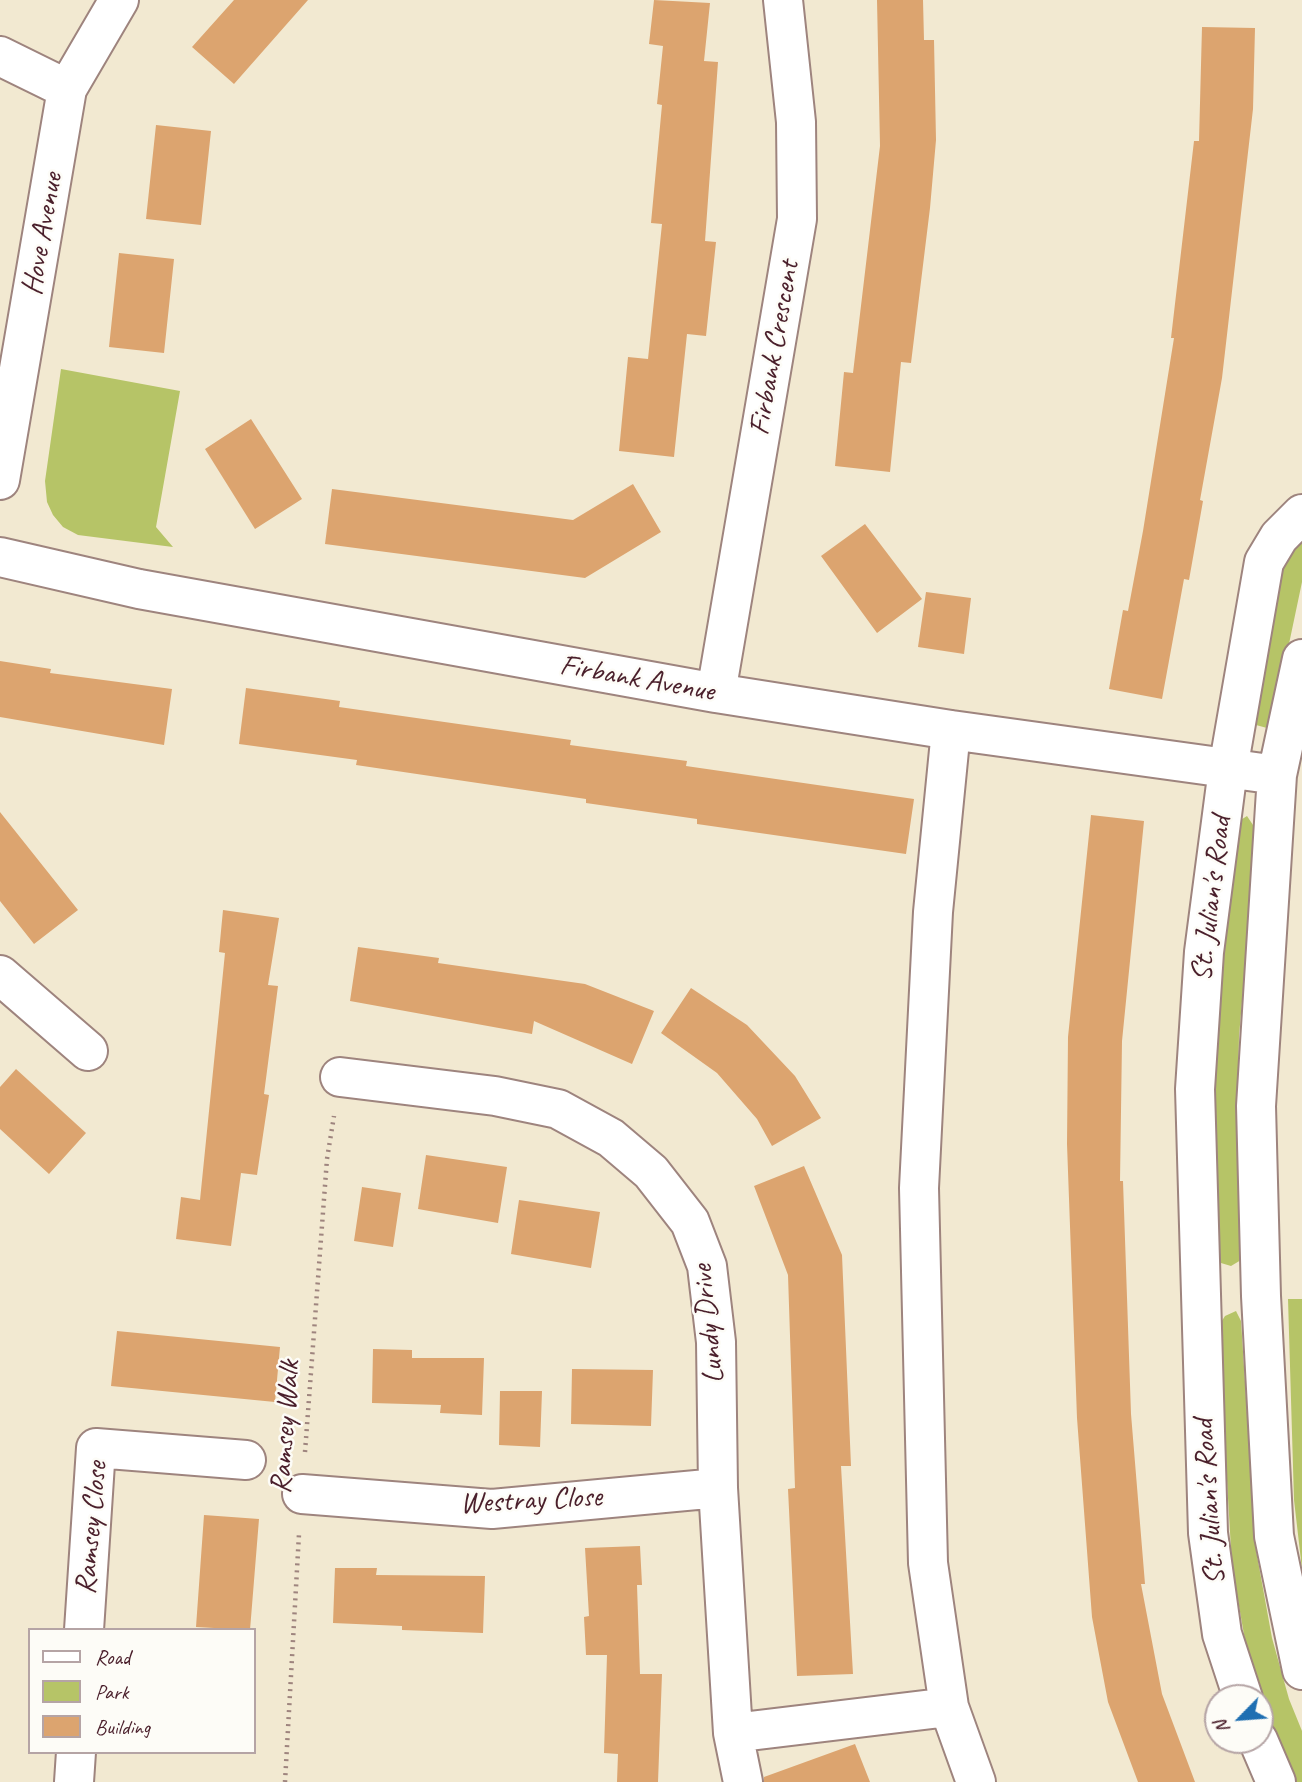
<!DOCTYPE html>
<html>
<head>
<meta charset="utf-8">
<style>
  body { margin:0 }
  #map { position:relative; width:1302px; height:1782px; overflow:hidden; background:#f2e9d1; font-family:Caveat,sans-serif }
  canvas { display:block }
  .legend { position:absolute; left:28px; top:1628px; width:228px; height:126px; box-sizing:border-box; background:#fdfcf7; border:2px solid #b5a4a5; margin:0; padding:9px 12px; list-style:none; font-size:21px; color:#4a1f2b }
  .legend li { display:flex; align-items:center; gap:14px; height:35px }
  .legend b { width:35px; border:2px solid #b5a4a5 }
  .north { position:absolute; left:1204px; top:1684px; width:70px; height:70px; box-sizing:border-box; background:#fdfcf7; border:2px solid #b5a4a5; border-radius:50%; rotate:245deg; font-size:19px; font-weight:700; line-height:28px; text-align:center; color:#4a1f2b }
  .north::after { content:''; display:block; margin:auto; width:24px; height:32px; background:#1f6fb2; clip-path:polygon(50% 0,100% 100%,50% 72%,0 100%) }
</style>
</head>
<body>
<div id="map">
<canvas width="1302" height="1782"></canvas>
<ul class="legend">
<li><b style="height:9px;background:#fff"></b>Road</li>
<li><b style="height:19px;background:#b6c467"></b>Park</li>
<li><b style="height:19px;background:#dca46f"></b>Building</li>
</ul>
<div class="north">N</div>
</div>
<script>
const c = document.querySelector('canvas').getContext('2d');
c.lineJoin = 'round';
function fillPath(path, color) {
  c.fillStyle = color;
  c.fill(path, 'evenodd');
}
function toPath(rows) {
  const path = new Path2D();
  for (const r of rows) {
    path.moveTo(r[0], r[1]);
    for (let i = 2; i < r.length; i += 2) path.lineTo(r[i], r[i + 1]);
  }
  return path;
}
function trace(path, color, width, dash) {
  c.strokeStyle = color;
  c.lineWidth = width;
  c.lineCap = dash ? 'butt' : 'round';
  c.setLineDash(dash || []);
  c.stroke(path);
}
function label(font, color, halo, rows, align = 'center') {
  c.font = font + ' Caveat,sans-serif';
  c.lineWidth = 5;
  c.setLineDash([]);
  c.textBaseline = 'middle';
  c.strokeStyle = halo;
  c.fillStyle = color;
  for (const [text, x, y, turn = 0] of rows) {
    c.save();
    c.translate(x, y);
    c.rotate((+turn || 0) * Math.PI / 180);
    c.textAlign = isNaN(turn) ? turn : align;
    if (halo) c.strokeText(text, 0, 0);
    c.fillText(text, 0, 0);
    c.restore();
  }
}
fillPath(toPath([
  [61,369,180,391,156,527,173,547,78,535,63,527,53,515,47,502,45,481],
  [1302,540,1302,582,1273,720,1267,728,1256,725,1252,716,1270,577],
  [1247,816,1257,831,1239,1036,1237,1130,1241,1260,1231,1266,1221,1263,1215,1255,1213,1115,1226,883,1236,823],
  [1288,1299,1302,1299,1302,1569,1294,1500],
  [1236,1311,1241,1321,1256,1550,1272,1638,1289,1699,1302,1731,1302,1782,1292,1782,1260,1700,1246,1646,1232,1566,1218,1327,1225,1316]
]), '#b6c467');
fillPath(toPath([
  [234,0,308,0,234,84,192,47],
  [654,0,710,3,704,61,718,62,705,241,716,242,706,336,687,334,674,457,619,451,628,357,648,359,662,224,651,223,662,105,657,104,663,46,649,44],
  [877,0,923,0,924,40,934,40,936,140,930,208,911,363,901,362,890,472,835,466,844,372,853,373,880,146],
  [1202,27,1255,28,1253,109,1222,378,1200,500,1203,501,1189,580,1184,579,1162,699,1109,689,1123,610,1128,611,1143,531,1174,338,1171,338,1194,141,1199,141],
  [156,125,211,131,201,225,146,219],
  [119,253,174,259,164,353,109,347],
  [251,419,302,499,255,529,205,449],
  [633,484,661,532,585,578,325,544,332,489,573,520],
  [865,524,922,599,877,633,821,556],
  [926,592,971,598,964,654,918,647],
  [0,661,51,669,50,673,172,689,164,745,0,717],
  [246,688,340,701,339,707,571,740,570,745,687,761,686,766,914,799,906,854,697,824,697,819,586,803,586,799,356,765,357,760,239,744],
  [0,812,78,910,34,944,0,901],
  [1091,815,1144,821,1122,1041,1120,1181,1123,1181,1131,1414,1145,1584,1141,1584,1162,1694,1195,1782,1138,1782,1108,1702,1092,1617,1077,1418,1067,1144,1068,1037],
  [223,910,279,918,268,985,278,986,264,1094,269,1095,257,1175,241,1173,231,1246,176,1239,181,1197,200,1200,225,953,219,952],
  [358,947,439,958,438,963,585,984,654,1011,632,1064,534,1021,532,1034,350,1001],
  [691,988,747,1025,795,1076,821,1118,772,1146,757,1119,717,1073,661,1033],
  [16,1069,86,1133,49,1174,0,1129,0,1087],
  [426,1155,507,1167,498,1223,418,1209],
  [804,1166,842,1255,851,1466,841,1466,853,1674,797,1676,788,1489,795,1488,788,1275,754,1186],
  [362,1187,401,1193,393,1247,354,1241],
  [519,1200,600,1212,591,1268,511,1254],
  [117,1331,280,1347,275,1402,111,1386],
  [373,1349,412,1350,412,1358,484,1358,482,1415,440,1413,441,1405,372,1403],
  [572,1369,653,1370,651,1426,571,1424],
  [500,1391,542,1391,540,1447,499,1445],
  [204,1515,259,1519,250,1630,196,1627],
  [640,1546,642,1585,637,1585,640,1674,662,1674,658,1782,617,1782,618,1754,604,1753,607,1655,586,1655,584,1617,589,1616,585,1548],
  [335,1568,377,1568,376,1575,485,1576,483,1633,402,1630,402,1626,333,1623],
  [855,1744,870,1782,764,1782,764,1777]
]), '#dca46f');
const minor = toPath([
  [0,56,67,89],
  [0,480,67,89,119,0],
  [0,557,139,589,716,693,951,730,1277,775],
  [1302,659,1277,775,1256,1106,1261,1296,1274,1536,1302,1670],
  [716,693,797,219,796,122,783,0],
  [951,730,933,912,919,1188,928,1563,949,1707,976,1782],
  [0,975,88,1051],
  [340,1077,495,1096,558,1109,611,1138,651,1172,690,1222,707,1266,716,1342,718,1488,733,1733,743,1782],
  [302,1494,492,1509,718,1488],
  [84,1630,96,1448,246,1460],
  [1243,1698,1222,1634,1208,1533,1195,1089,1204,952,1228,769,1264,562,1279,537,1302,514],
  [733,1733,949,1707],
  [1258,1740,1276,1782],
  [74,1782,76,1752]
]);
trace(minor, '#9e847e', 42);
trace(toPath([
  [305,1452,327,1159,334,1116],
  [285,1782,299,1534]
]), '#9e847e', 4.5, [2, 5]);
trace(minor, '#fff', 38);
label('30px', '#4a1f2b', '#fdfcf7', [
  ["Hove Avenue",43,234,-80],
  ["Firbank Crescent",775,348,-80],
  ["Firbank Avenue",637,679,10],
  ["St. Julian's Road",1212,899,-83],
  ["Lundy Drive",709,1324,-96],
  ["Ramsey Walk",286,1427,-86],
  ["Westray Close",531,1501,-3],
  ["St. Julian's Road",1210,1502,-94],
  ["Ramsey Close",92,1528,-85]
]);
</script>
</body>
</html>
